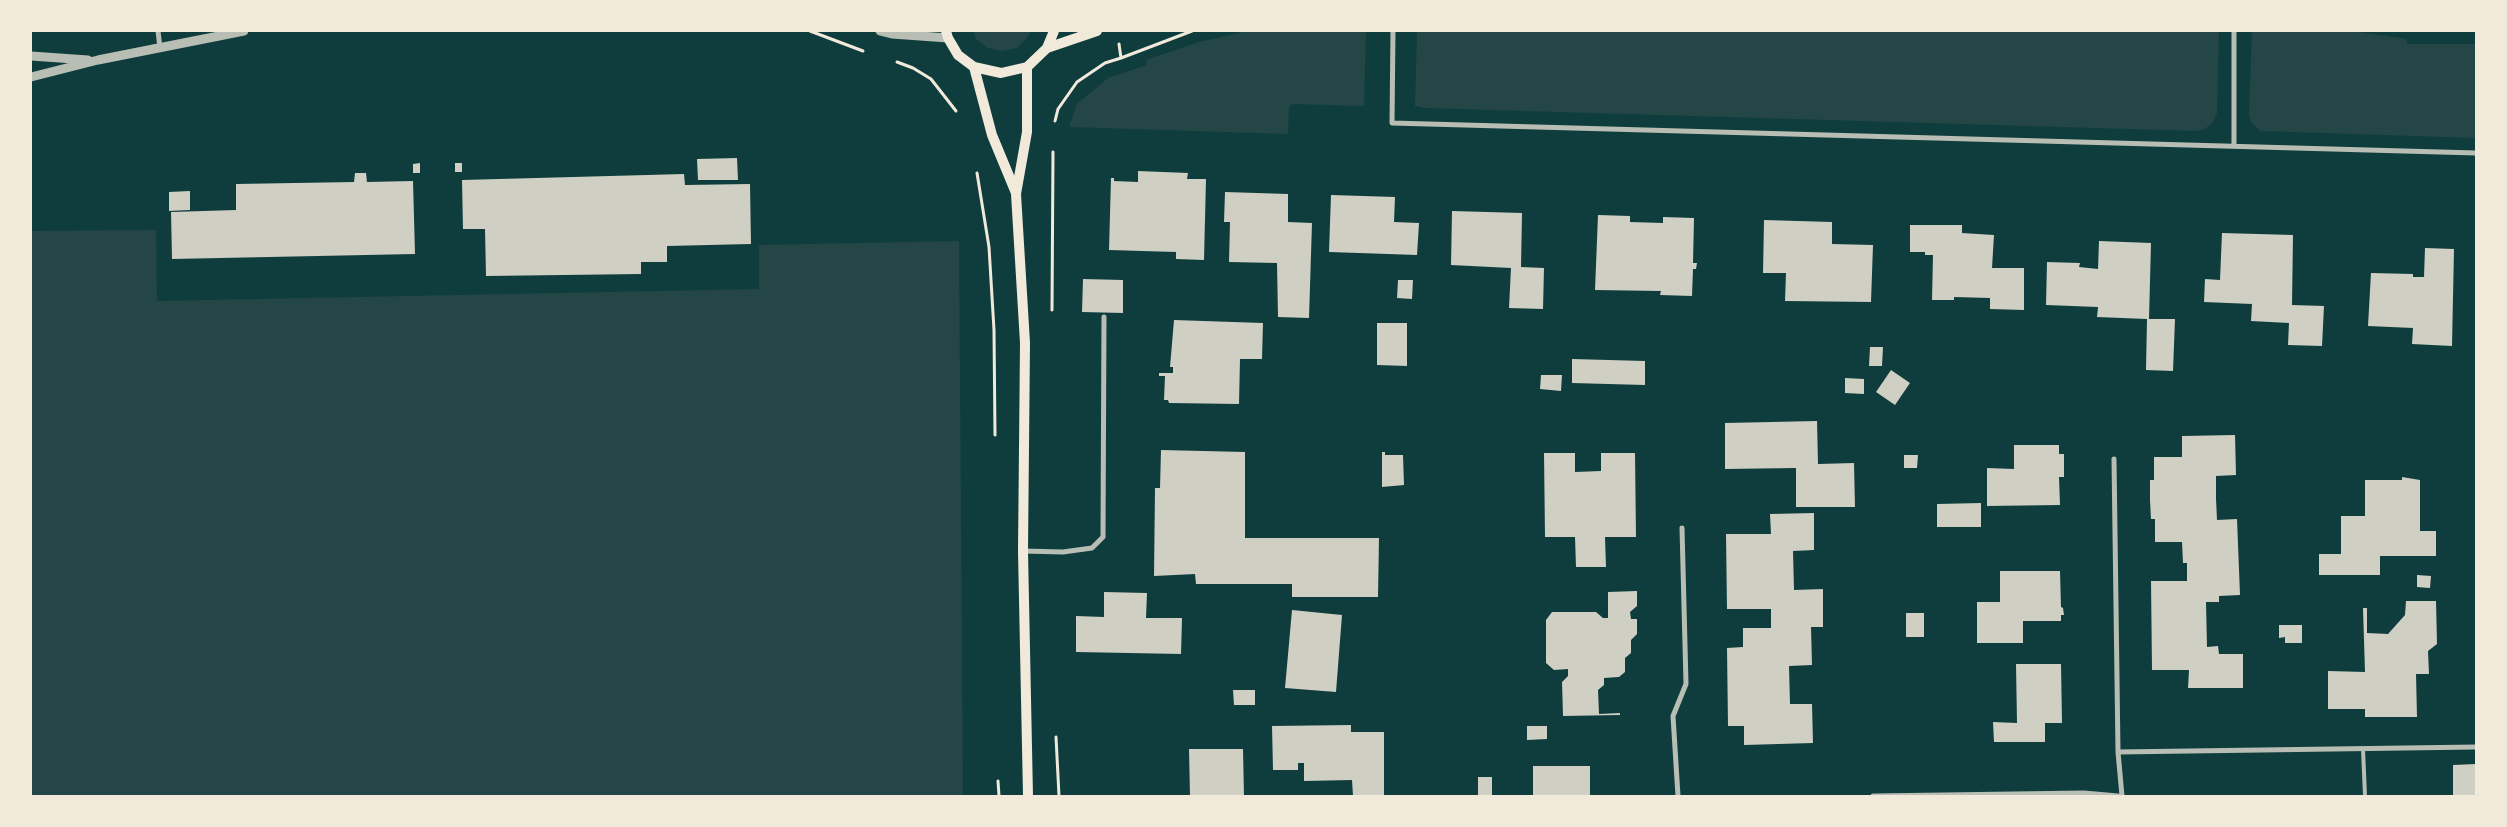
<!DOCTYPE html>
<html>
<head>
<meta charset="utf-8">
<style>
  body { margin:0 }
  #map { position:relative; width:2507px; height:827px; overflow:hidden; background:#0f3d3e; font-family:Poppins,sans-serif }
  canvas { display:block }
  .frame { position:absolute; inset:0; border:32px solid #f1e9da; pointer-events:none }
</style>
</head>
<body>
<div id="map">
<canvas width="2507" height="827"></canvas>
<div class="frame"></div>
</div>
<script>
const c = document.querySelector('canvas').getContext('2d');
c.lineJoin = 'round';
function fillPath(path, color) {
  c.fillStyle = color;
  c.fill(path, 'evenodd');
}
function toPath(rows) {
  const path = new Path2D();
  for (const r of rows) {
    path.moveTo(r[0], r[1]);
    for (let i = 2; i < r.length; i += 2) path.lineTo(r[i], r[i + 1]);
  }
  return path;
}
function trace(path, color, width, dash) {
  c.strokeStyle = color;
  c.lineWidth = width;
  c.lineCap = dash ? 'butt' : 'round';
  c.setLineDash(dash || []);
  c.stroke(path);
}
fillPath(toPath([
  [973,31,1030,31,1028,37,1017,48,1002,51,988,48,976,39],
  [1247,31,1366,31,1364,106,1292,104,1289,107,1288,134,1069,127,1077,104,1108,78,1147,65,1146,60,1199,42],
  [1417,31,2219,31,2217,113,2212,123,2205,129,2196,131,1425,108,1415,106],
  [2252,31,2352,31,2407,39,2407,44,2476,44,2476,138,2260,131,2251,122,2249,114],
  [156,230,157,301,759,289,759,245,959,241,963,796,31,796,31,231]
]), '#244646');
fillPath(toPath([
  [737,158,738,180,698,180,697,159],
  [420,163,420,173,413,173,413,164],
  [455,163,462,163,462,172,455,172],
  [1138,171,1188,173,1187,179,1206,179,1204,260,1176,259,1176,252,1109,250,1111,178,1114,178,1114,181,1138,182],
  [355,173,366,173,367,182,413,181,415,254,172,259,171,212,236,210,236,184,354,182],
  [684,174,685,185,750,184,751,244,667,246,667,262,641,262,641,274,486,276,485,229,463,229,462,180],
  [190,191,190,210,169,211,169,192],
  [1225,192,1288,194,1288,222,1312,223,1309,318,1278,317,1277,263,1229,262,1230,222,1224,222],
  [1331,195,1395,197,1394,222,1419,223,1417,255,1329,252],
  [1452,211,1522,213,1521,267,1544,268,1543,309,1509,308,1511,268,1451,265],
  [1598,215,1630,216,1630,222,1663,223,1663,217,1694,218,1693,263,1697,263,1696,269,1693,269,1692,296,1660,295,1661,291,1595,290],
  [1764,220,1832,222,1832,244,1873,245,1871,302,1785,301,1786,273,1763,273],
  [1910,225,1962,225,1962,233,1994,235,1992,268,2024,268,2024,310,1990,309,1990,298,1954,297,1954,300,1932,300,1933,255,1925,255,1925,252,1910,252],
  [2222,233,2293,235,2292,305,2324,306,2322,346,2288,345,2289,323,2251,321,2252,304,2204,302,2205,279,2220,280],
  [2099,241,2151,243,2149,319,2175,319,2173,371,2146,370,2147,319,2097,317,2098,307,2046,305,2047,262,2080,263,2079,267,2098,269],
  [2425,248,2454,249,2452,346,2412,344,2413,328,2368,326,2371,273,2413,274,2413,277,2424,277],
  [1083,279,1123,280,1123,313,1082,312],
  [1398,280,1413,280,1412,299,1397,298],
  [1174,320,1263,323,1262,359,1240,359,1239,404,1169,403,1168,400,1164,400,1165,376,1159,376,1159,373,1173,373,1173,367,1170,367],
  [1377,323,1407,323,1407,366,1377,365],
  [1870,347,1883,347,1882,366,1869,366],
  [1572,359,1645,361,1645,385,1572,383],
  [1891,370,1910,383,1895,405,1876,392],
  [1541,375,1562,375,1561,391,1540,389],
  [1845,378,1864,379,1864,394,1845,393],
  [1817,421,1818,464,1854,463,1855,507,1796,507,1796,468,1725,469,1725,423],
  [2235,435,2236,475,2216,476,2216,499,2217,520,2237,519,2240,595,2219,596,2219,602,2206,602,2207,647,2218,646,2219,654,2243,654,2243,688,2188,688,2189,670,2152,670,2151,581,2187,581,2187,563,2183,563,2182,542,2155,542,2155,519,2151,519,2150,500,2150,480,2154,480,2154,457,2182,457,2182,436],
  [2014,445,2059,445,2059,454,2064,454,2064,477,2059,477,2060,505,1987,506,1987,468,2014,469],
  [1161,450,1245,452,1245,538,1379,538,1378,597,1292,597,1292,584,1196,584,1195,574,1154,576,1155,488,1160,488],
  [1382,452,1385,452,1385,455,1403,455,1404,485,1382,487],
  [1544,453,1575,453,1575,472,1601,471,1601,453,1635,453,1636,537,1605,537,1606,567,1576,567,1575,537,1545,537],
  [1904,455,1918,455,1917,468,1904,468],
  [2402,477,2420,480,2420,531,2436,531,2436,556,2380,556,2380,575,2319,575,2319,554,2341,554,2341,516,2365,516,2365,480,2402,480],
  [1981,503,1981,527,1937,527,1937,504],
  [1814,513,1814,550,1793,551,1794,590,1823,589,1823,627,1811,627,1812,665,1789,666,1790,704,1812,704,1813,743,1744,745,1744,726,1728,726,1727,648,1743,647,1743,628,1771,628,1771,609,1727,609,1726,534,1771,534,1770,514],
  [2000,571,2060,571,2061,607,2063,608,2064,615,2061,615,2061,621,2023,621,2023,643,1977,643,1977,602,2000,602],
  [2417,575,2431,576,2430,588,2417,587],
  [1637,591,1637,606,1630,612,1631,619,1637,619,1637,634,1631,640,1631,653,1625,658,1625,672,1619,677,1604,678,1604,685,1598,690,1599,714,1620,713,1620,715,1563,716,1562,682,1568,676,1568,669,1554,670,1546,663,1546,620,1552,612,1596,612,1603,618,1608,618,1608,592],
  [1104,592,1147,593,1146,618,1182,618,1181,654,1076,652,1076,616,1104,617],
  [2406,601,2436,601,2437,644,2428,651,2429,674,2416,674,2417,717,2365,717,2365,709,2328,709,2328,671,2365,672,2363,608,2367,608,2367,633,2388,634,2405,615],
  [1292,610,1342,615,1336,692,1285,688],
  [1906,613,1924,613,1924,637,1906,637],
  [2279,625,2302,625,2302,643,2285,643,2285,637,2279,638],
  [2016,664,2061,664,2062,723,2045,723,2045,742,1994,742,1993,722,2017,723],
  [1233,690,1255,690,1255,705,1234,705],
  [1351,725,1351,732,1384,732,1384,796,1353,796,1352,780,1304,781,1304,763,1298,763,1298,770,1273,770,1272,726],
  [1527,726,1547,726,1547,739,1527,740],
  [1189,749,1243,749,1244,796,1190,796],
  [2476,764,2476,796,2453,796,2453,765],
  [1533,766,1590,766,1590,796,1533,796],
  [1478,777,1492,777,1492,796,1478,796]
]), '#cfcfc3');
trace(toPath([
  [810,31,863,51],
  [1121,58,1192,31],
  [897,62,913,68,931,79,956,111],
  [1055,121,1058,109,1077,82,1105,63,1121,58,1119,44],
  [977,173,989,247,994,330,995,435],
  [1052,310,1053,152],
  [1056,737,1059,796],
  [998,781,999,796]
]), '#f1e9da', 3);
trace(toPath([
  [2363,749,2365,796]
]), '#b8beb3', 4);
trace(toPath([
  [158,31,160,48],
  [1393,31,1392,123,2476,153],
  [2234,31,2234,145],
  [2114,459,2118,752],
  [1023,551,1063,552,1092,548,1103,537,1104,317],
  [1678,796,1673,716,1686,684,1682,528],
  [1873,796,2084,793,2118,796],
  [2122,796,2118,752,2476,747]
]), '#b8beb3', 5);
trace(toPath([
  [880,31,892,34,948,38],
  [31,56,88,60],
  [31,77,98,60,244,31]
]), '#b8beb3', 9);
trace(toPath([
  [946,31,948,38,958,55,974,67,1001,73,1027,67,1047,48,1054,31],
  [1047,48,1097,31],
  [974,67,992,135,1016,193],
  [1027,67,1027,132,1016,194,1025,343,1023,551,1028,796]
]), '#f1e9da', 10);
</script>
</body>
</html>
